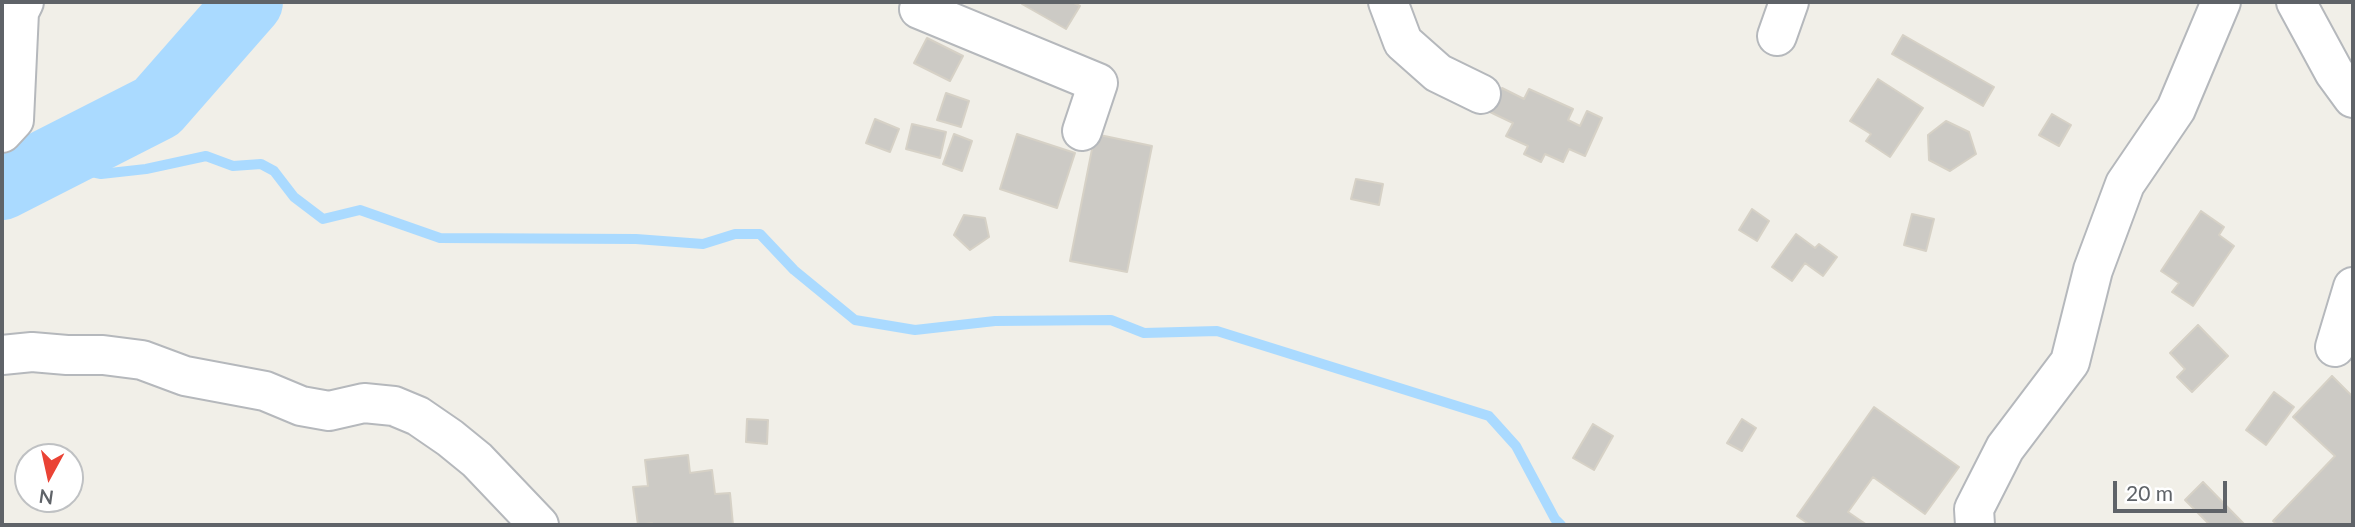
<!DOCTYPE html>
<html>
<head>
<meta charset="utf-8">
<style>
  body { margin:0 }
  #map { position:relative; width:2355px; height:527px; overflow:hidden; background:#f1efe8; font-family:Lato,sans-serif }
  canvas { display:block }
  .frame { position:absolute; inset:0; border:4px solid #5f6368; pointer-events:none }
  .north { position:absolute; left:14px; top:443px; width:70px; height:70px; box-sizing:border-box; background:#fff; border:2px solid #bfc1c3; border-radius:50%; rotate:188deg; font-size:19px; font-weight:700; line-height:28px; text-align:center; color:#5f6368 }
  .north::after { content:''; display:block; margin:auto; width:24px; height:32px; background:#ea4335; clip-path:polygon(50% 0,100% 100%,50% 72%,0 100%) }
  .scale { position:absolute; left:2113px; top:481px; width:114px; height:32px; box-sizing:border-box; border:4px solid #5f6368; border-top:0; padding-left:9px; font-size:21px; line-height:24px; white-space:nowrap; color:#5f6368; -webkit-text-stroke:5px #fff; paint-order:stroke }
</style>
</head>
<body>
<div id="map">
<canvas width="2355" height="527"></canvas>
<div class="frame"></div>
<div class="north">N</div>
<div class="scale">20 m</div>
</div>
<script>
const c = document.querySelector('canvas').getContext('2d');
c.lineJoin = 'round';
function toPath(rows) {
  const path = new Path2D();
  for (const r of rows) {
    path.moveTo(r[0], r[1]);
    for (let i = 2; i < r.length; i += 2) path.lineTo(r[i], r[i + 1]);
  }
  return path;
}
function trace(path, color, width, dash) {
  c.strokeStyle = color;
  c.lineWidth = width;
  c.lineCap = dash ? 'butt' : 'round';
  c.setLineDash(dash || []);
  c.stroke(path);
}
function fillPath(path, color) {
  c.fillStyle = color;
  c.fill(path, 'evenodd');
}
trace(toPath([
  [48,163,101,174,146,169,206,156,233,166,261,164,274,171,294,197,323,219,360,210,440,238,636,239,703,244,735,234,760,234,794,270,855,320,915,330,995,321,1111,320,1144,333,1217,331,1489,416,1516,446,1555,519,1561,525]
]), '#aadaff', 10);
trace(toPath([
  [2,186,157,107,249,2]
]), '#aadaff', 68);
const building = toPath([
  [1023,2,1072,2,1080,6,1066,29,1022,4,1023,2],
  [1903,35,1994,87,1983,106,1892,54,1903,35],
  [927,38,963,56,950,81,914,63,927,38],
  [1878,79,1923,108,1890,157,1866,141,1871,134,1850,121,1878,79],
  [1502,88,1524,99,1529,89,1573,109,1568,120,1580,126,1587,111,1602,118,1585,156,1569,149,1563,162,1545,154,1541,162,1524,154,1528,146,1506,136,1513,123,1490,112,1502,88],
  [946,93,969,101,961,127,937,120,946,93],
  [2052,114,2071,125,2059,146,2039,135,2052,114],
  [875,119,899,129,890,152,866,143,875,119],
  [1946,121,1969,132,1976,154,1950,171,1929,160,1928,135,1946,121],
  [912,124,946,132,940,158,906,149,912,124],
  [954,134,972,141,962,171,943,164,954,134],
  [1017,134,1075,153,1057,208,1000,189,1017,134],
  [1095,134,1152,146,1127,272,1070,261,1095,134],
  [1356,179,1383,184,1379,205,1351,199,1356,179],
  [1752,209,1769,221,1757,241,1739,230,1752,209],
  [2201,211,2224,227,2219,235,2234,246,2193,306,2172,292,2179,283,2161,271,2201,211],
  [1912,214,1934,219,1926,251,1904,245,1912,214],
  [964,215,985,218,989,237,970,250,954,235,964,215],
  [1796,234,1815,248,1819,244,1837,257,1823,276,1805,263,1792,281,1772,267,1796,234],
  [2198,325,2228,356,2192,392,2177,377,2185,369,2170,353,2198,325],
  [2332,376,2353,397,2353,522,2350,525,2278,525,2273,521,2335,456,2293,417,2332,376],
  [2274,392,2294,407,2266,445,2246,430,2274,392],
  [1874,407,1959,467,1925,514,1873,477,1848,512,1867,525,1810,525,1797,516,1874,407],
  [747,419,768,420,767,444,746,442,747,419],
  [1742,419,1756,428,1742,451,1727,443,1742,419],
  [1593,424,1613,436,1594,470,1573,458,1593,424],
  [688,455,690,473,712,470,715,494,730,493,733,525,652,525,652,523,638,525,633,487,648,486,645,460,688,455],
  [2203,482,2245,525,2210,525,2185,500,2203,482]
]);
fillPath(building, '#cccac5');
trace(building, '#d6d1c6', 2);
const minor = toPath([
  [923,2,919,9,1098,83,1082,131],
  [1388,2,1403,42,1438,73,1481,94],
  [2296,2,2334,72,2353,98],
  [1777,36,1789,2],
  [2,133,14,120,19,12,24,2],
  [2335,347,2353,287],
  [2,355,32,352,67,355,103,355,142,360,185,376,265,391,301,406,329,411,364,403,394,406,418,416,450,438,477,460,539,525],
  [1975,525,1974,509,2005,448,2070,362,2093,270,2125,184,2176,109,2221,2]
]);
trace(minor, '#b5b8bc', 42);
trace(minor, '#fff', 38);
</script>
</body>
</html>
